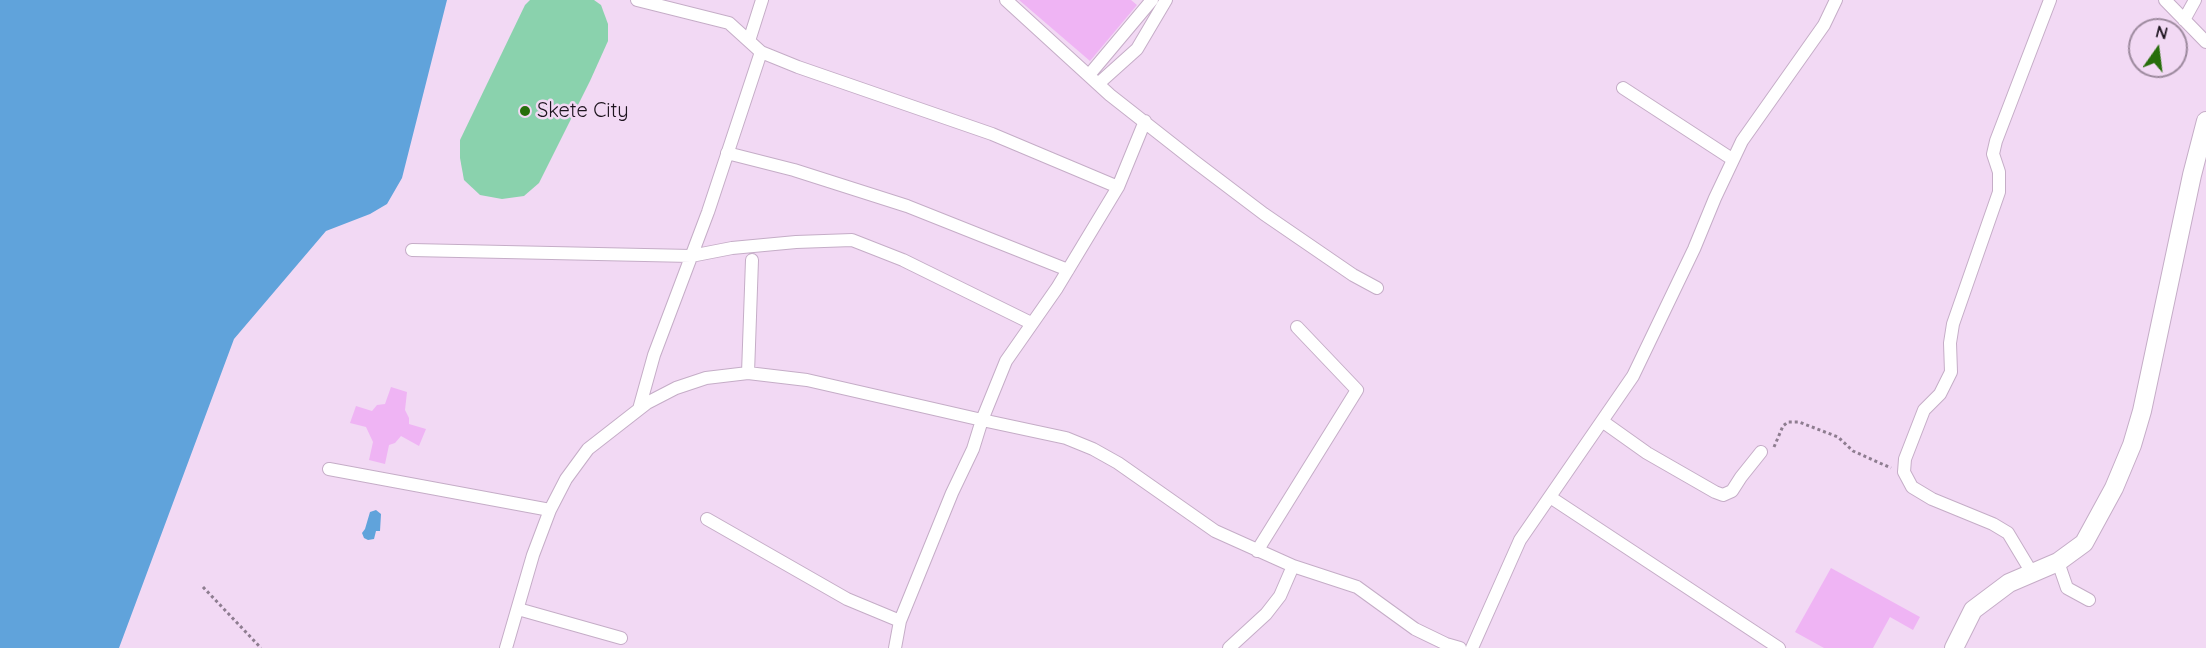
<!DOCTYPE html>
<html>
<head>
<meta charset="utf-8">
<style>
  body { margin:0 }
  #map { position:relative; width:2206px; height:648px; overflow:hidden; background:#f2d9f4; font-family:Quicksand,sans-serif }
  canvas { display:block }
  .north { position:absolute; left:2128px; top:18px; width:60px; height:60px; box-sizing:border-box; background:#f2d9f4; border:2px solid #9d8a9e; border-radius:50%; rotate:14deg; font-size:16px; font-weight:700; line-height:24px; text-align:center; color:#1d141e }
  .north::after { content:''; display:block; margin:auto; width:21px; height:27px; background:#276e0b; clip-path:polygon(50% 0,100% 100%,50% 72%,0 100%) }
</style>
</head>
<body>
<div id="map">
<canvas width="2206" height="648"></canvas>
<div class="north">N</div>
</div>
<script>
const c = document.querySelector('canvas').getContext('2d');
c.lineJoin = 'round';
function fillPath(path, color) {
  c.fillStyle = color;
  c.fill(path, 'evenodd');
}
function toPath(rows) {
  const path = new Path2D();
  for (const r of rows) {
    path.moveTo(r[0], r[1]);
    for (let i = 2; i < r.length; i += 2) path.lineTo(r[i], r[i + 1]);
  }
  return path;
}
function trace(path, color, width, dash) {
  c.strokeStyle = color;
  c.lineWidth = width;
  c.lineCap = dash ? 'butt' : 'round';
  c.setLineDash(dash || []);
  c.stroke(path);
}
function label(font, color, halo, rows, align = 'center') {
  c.font = font + ' Quicksand,sans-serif';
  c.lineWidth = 5;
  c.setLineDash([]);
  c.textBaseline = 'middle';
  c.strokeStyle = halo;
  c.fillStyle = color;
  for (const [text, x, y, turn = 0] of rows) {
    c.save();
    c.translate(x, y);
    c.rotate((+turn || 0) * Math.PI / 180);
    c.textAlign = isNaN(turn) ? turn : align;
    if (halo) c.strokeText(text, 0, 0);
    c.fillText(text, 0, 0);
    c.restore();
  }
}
fillPath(toPath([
  [530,0,594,0,601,5,608,24,608,41,590,81,539,183,524,196,502,199,480,195,464,180,460,158,460,140,525,5]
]), '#8ad2ad');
fillPath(toPath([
  [0,0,447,0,402,178,387,204,370,214,326,231,234,339,119,648,0,648],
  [376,510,381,514,380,531,376,531,374,539,368,540,364,538,362,533,365,529,370,512]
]), '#60a3db');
fillPath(toPath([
  [1019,0,1131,0,1137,5,1090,61],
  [391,387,407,392,405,410,409,418,409,424,426,429,419,446,401,436,395,443,389,445,385,464,369,460,373,442,366,427,350,423,356,406,372,411,377,405,385,404],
  [1831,568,1920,617,1913,630,1890,617,1873,648,1824,648,1795,632]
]), '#efb4f4');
const street = toPath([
  [637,0,729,23,761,52,798,67,992,134,1118,187],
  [1006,0,1110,95,1194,161,1264,214,1353,275,1377,288],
  [2165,0,2206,42],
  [2184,20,2195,0],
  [749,41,762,0],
  [1089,75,1152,0],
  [1098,84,1137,49,1166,0],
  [1623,88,1732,159],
  [1145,121,1118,187,1057,288,1006,361,982,420,1066,438,1093,449,1118,463,1215,531,1293,566,1357,587,1415,629,1446,644,1460,648],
  [727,153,794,170,907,206,1068,270],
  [412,250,691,256,732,248,796,242,852,240,903,260,1031,323],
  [748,373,752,260],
  [639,409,654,355,708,212,761,52],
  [1602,421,1647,453,1715,492,1723,495,1732,491,1741,477,1761,452],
  [329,469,550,510],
  [1550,497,1779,648],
  [707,519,847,599,900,621],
  [1257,551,1357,390,1297,327],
  [2058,562,2067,588,2089,600],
  [2032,573,2008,533,1993,524,1932,499,1912,487,1904,472,1905,459,1924,410,1940,394,1951,372,1950,343,1953,324,1999,192,1999,172,1993,154,1996,141,2050,0],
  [518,609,621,638],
  [506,648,533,555,550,510,566,479,588,449,647,403,676,388,706,378,748,373,807,380,982,420,973,449,952,493,900,621,895,648],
  [1229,648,1266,614,1280,596,1293,566],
  [1472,648,1520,540,1633,376,1694,249,1715,198,1742,141,1824,25,1836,0]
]);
const secondary = toPath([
  [1954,648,1973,610,2009,583,2058,562,2084,543,2114,488,2132,445,2142,411,2192,175,2206,121]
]);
trace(street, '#c5adc7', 14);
trace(secondary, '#c5adc7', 20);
trace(toPath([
  [1774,447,1783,426,1788,422,1799,422,1838,437,1853,451,1891,468],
  [203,587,261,648]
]), '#8e7d90', 3, [3, 3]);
trace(street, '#fff', 12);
trace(secondary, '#fff', 18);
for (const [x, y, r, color] of [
  [525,111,6,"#276e0b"]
]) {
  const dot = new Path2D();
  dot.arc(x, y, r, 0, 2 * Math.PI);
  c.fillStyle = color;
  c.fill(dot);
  trace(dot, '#f2d9f4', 2);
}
label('20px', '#1d141e', '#f2d9f4', [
  ["Skete City",537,111]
], 'left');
</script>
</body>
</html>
